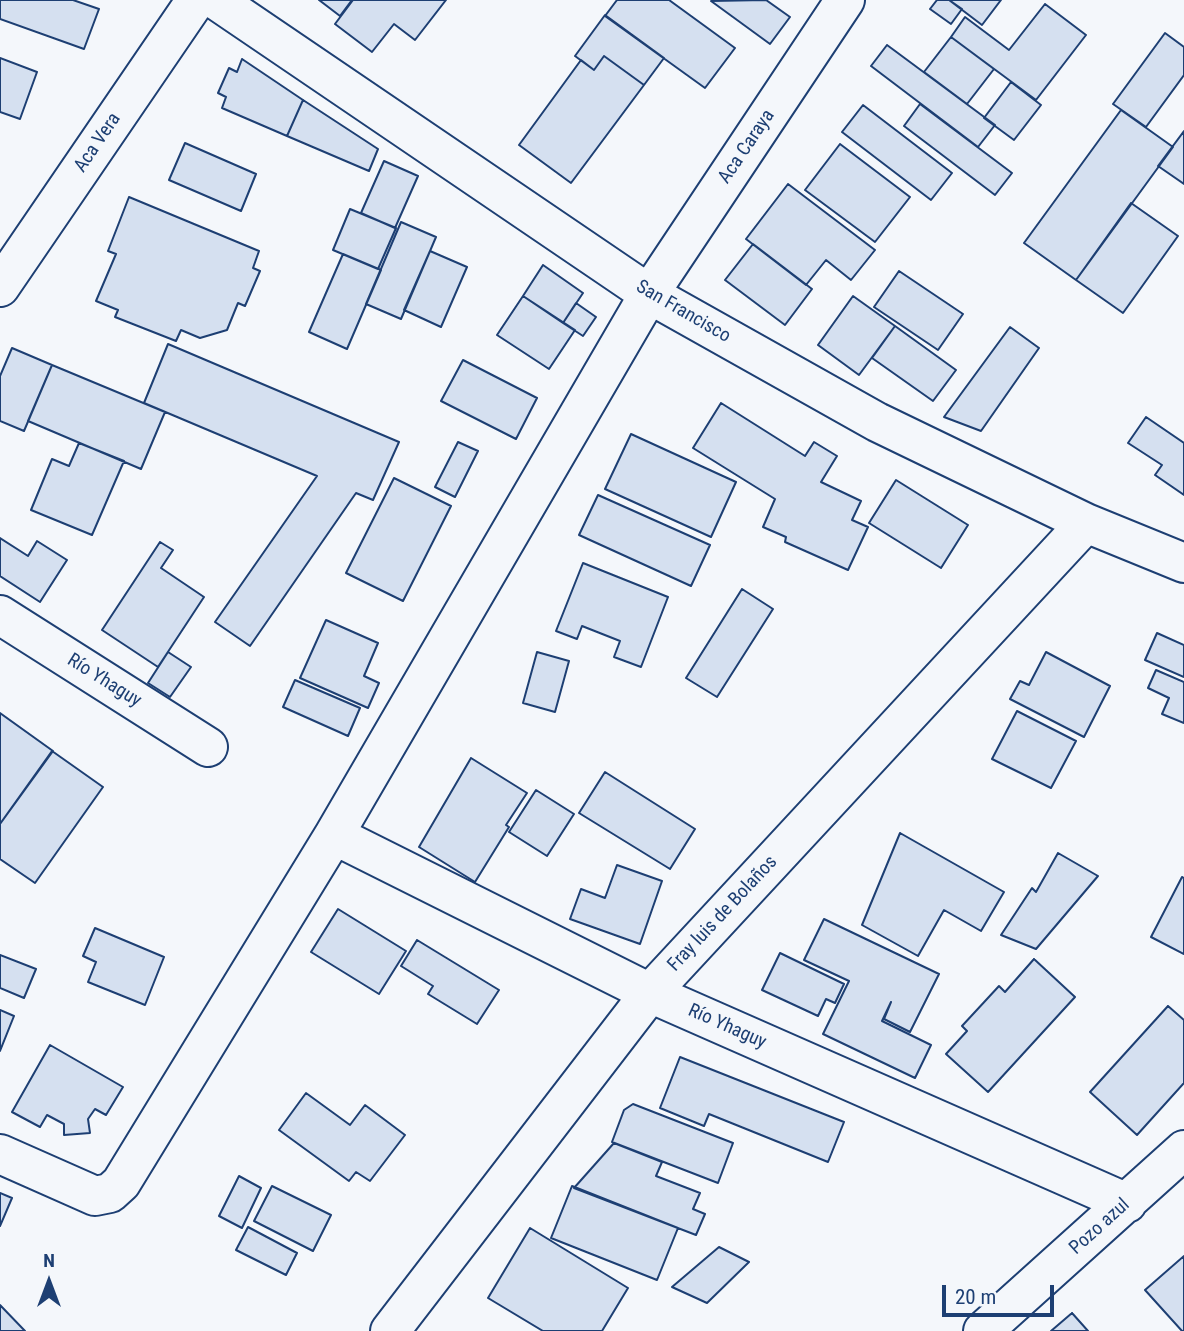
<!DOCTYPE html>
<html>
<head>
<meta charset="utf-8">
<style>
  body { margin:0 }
  #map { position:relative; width:1184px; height:1331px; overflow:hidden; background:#f4f7fb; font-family:"Roboto Condensed",sans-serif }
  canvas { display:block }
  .north { position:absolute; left:14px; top:1247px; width:70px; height:70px; -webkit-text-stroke:5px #f4f7fb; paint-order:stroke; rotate:0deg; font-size:19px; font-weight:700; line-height:28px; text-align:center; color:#1d3f73 }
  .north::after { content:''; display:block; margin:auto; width:24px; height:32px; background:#1d3f73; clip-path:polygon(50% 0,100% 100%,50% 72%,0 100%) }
  .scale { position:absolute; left:942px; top:1285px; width:112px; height:32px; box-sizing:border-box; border:4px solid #1d3f73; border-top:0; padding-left:9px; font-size:21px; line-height:24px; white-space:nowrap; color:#1d3f73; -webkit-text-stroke:5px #f4f7fb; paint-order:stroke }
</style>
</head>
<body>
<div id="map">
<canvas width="1184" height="1331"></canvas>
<div class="north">N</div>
<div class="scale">20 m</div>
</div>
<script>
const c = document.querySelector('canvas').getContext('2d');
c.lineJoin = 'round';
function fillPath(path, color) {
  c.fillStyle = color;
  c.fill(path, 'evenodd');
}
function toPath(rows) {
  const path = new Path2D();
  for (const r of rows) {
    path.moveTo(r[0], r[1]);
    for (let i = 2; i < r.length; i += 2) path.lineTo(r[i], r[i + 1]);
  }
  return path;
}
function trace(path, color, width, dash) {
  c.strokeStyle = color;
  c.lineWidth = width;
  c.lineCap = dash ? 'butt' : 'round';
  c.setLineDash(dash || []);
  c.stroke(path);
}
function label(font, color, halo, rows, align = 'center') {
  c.font = font + ' "Roboto Condensed",sans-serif';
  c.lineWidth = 5;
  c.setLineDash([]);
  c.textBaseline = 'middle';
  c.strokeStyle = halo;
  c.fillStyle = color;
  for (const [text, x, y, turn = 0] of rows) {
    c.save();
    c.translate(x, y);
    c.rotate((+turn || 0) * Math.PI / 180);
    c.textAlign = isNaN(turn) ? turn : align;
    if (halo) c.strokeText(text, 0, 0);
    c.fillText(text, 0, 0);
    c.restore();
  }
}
const building = toPath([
  [0,0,73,0,99,9,84,49,0,19,0,0],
  [319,0,352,0,340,16,319,0],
  [353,0,446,0,415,40,394,24,372,52,335,24,353,0],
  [617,0,669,0,735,48,705,88,605,16,617,0],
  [766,0,790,17,770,44,711,1,766,0],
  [937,0,949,0,962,9,951,24,930,9,937,0],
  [949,0,1001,0,982,25,949,0],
  [1045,4,1086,35,1036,100,951,37,965,17,1009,50,1045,4],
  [605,15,664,58,644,85,604,56,594,70,575,56,605,15],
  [1165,33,1184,47,1184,75,1146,127,1113,104,1165,33],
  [951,37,994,69,967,104,924,72,951,37],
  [887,45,995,125,978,147,871,66,887,45],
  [604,56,644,85,571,183,519,145,581,60,594,70,604,56],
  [0,58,37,72,20,119,0,112,0,58],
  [242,59,303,100,287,136,222,108,226,97,218,93,229,68,237,72,242,59],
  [1011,82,1041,105,1014,140,984,118,1011,82],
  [303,100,378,149,369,171,287,136,303,100],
  [920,104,1012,173,995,195,904,126,920,104],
  [863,105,952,173,931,200,842,132,863,105],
  [1121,110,1173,147,1076,280,1024,243,1121,110],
  [1184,131,1184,184,1158,166,1184,131],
  [185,143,256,174,241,211,169,180,185,143],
  [840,144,910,197,875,242,805,190,840,144],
  [384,161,418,176,395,228,361,213,384,161],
  [788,184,875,250,851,280,826,260,806,285,746,239,788,184],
  [129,197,259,251,253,268,260,271,245,306,238,303,227,330,200,338,181,330,176,341,115,317,118,310,96,301,116,254,108,251,129,197],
  [1131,203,1178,236,1123,313,1076,280,1131,203],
  [350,209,396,228,378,269,333,250,350,209],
  [401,222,436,237,401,319,366,304,401,222],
  [753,244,812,289,785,325,725,280,753,244],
  [430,251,467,267,441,327,404,310,430,251],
  [343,254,381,270,347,349,309,332,343,254],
  [543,265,583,293,563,323,523,296,543,265],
  [899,271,963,314,938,350,874,307,899,271],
  [523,296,575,330,549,369,497,335,523,296],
  [853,296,895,326,859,375,818,345,853,296],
  [576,303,596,317,583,336,563,323,576,303],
  [895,326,956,370,933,401,872,358,895,326],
  [1010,327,1039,348,981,431,944,417,1010,327],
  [168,344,399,442,373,500,356,493,250,646,215,622,317,476,144,403,168,344],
  [12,348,52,365,24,431,0,421,0,376,12,348],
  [463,360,537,398,516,439,441,401,463,360],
  [52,365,165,412,141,469,28,421,52,365],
  [721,403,805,456,814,442,837,456,821,482,861,501,852,520,868,527,848,570,785,542,786,537,763,527,775,499,693,448,721,403],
  [1146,417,1184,443,1184,495,1155,475,1162,465,1128,443,1146,417],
  [631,434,736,482,711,537,605,489,631,434],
  [458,442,478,451,455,497,435,487,458,442],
  [79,443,124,461,92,535,31,510,52,459,69,466,79,443],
  [394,478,451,506,403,601,346,573,394,478],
  [896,480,968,525,941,568,869,523,896,480],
  [598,495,710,545,691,586,579,535,598,495],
  [0,538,28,556,37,541,67,560,40,602,0,576,0,538],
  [160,542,173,550,161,568,204,597,158,667,102,630,160,542],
  [583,563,668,597,641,667,614,657,620,641,582,626,577,639,556,631,583,563],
  [742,589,773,609,717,697,686,678,742,589],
  [326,620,378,643,364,676,379,683,368,708,300,678,326,620],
  [1157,633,1184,645,1184,677,1145,660,1157,633],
  [168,652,191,667,170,697,148,683,168,652],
  [537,652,569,661,555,712,523,703,537,652],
  [1046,652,1110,686,1084,737,1010,699,1020,681,1029,685,1046,652],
  [1156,670,1184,682,1184,723,1162,714,1169,698,1148,688,1156,670],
  [295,680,360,708,348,736,283,707,295,680],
  [1017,711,1076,741,1051,788,992,759,1017,711],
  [0,713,53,751,0,824,0,713],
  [52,751,103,787,35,883,0,859,0,824,52,751],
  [471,758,527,793,506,825,509,827,475,882,419,847,471,758],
  [605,772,695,829,670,869,579,813,605,772],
  [536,790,574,814,547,856,509,832,536,790],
  [900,833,1004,892,981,931,944,910,918,956,862,925,900,833],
  [1058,853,1098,876,1036,949,1001,935,1032,888,1036,892,1058,853],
  [617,865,662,881,640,944,570,919,581,889,605,898,617,865],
  [1182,877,1184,878,1184,954,1151,937,1182,877],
  [338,909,406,951,379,994,311,952,338,909],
  [824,919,939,974,910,1032,884,1019,891,1002,882,1021,931,1045,915,1078,823,1034,849,981,804,960,824,919],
  [95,928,164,957,145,1005,88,982,96,962,83,956,95,928],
  [417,940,499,990,477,1024,428,994,433,986,401,966,417,940],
  [780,953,844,984,835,1003,826,999,818,1016,762,990,780,953],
  [0,955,36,969,24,998,0,988,0,955],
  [1034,959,1075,997,988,1092,946,1054,967,1031,962,1026,999,986,1005,992,1034,959],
  [1168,1006,1184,1020,1184,1083,1137,1135,1090,1092,1168,1006],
  [0,1010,14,1016,0,1051,0,1010],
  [50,1045,123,1087,106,1115,95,1109,88,1119,90,1133,64,1135,64,1124,47,1115,40,1127,12,1112,50,1045],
  [680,1057,844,1122,828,1162,709,1114,704,1126,660,1108,680,1057],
  [306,1093,350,1125,365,1105,405,1135,370,1181,356,1172,349,1181,279,1130,306,1093],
  [633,1104,733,1143,718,1183,612,1142,624,1110,633,1104],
  [614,1143,662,1162,656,1176,700,1193,693,1209,705,1214,696,1235,574,1188,614,1143],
  [239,1176,261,1188,242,1228,219,1216,239,1176],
  [272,1186,331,1215,313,1251,254,1221,272,1186],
  [572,1186,678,1228,657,1280,551,1238,572,1186],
  [0,1193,12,1198,0,1226,0,1193],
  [248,1227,297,1253,286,1275,236,1250,248,1227],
  [530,1228,628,1288,602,1331,543,1331,488,1298,530,1228],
  [719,1247,749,1262,707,1303,672,1287,719,1247],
  [1184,1256,1184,1331,1182,1331,1145,1290,1184,1256],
  [0,1305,25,1331,0,1331,0,1305],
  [1072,1313,1088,1331,1051,1331,1072,1313]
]);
fillPath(building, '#d5e0f0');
trace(building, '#1d3f73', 2);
const minor = toPath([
  [216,0,649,294,877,422,1086,523,1184,563],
  [0,287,196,0],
  [0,615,208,747],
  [334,835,650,993,1127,1203],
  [0,1154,95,1196,110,1193,121,1183,334,835,649,294,845,0],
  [390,1331,650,993,1086,523],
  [983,1331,1184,1150]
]);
trace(minor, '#1d3f73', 42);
trace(minor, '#f4f7fb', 38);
label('19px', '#1d3f73', '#f4f7fb', [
  ["Aca Vera",98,143,-56],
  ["Aca Caraya",747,147,-56],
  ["San Francisco",683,312,30],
  ["Río Yhaguy",104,681,32],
  ["Fray luis de Bolaños",723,914,-47],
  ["Río Yhaguy",727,1027,24],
  ["Pozo azul",1100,1227,-42]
]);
</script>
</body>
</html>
